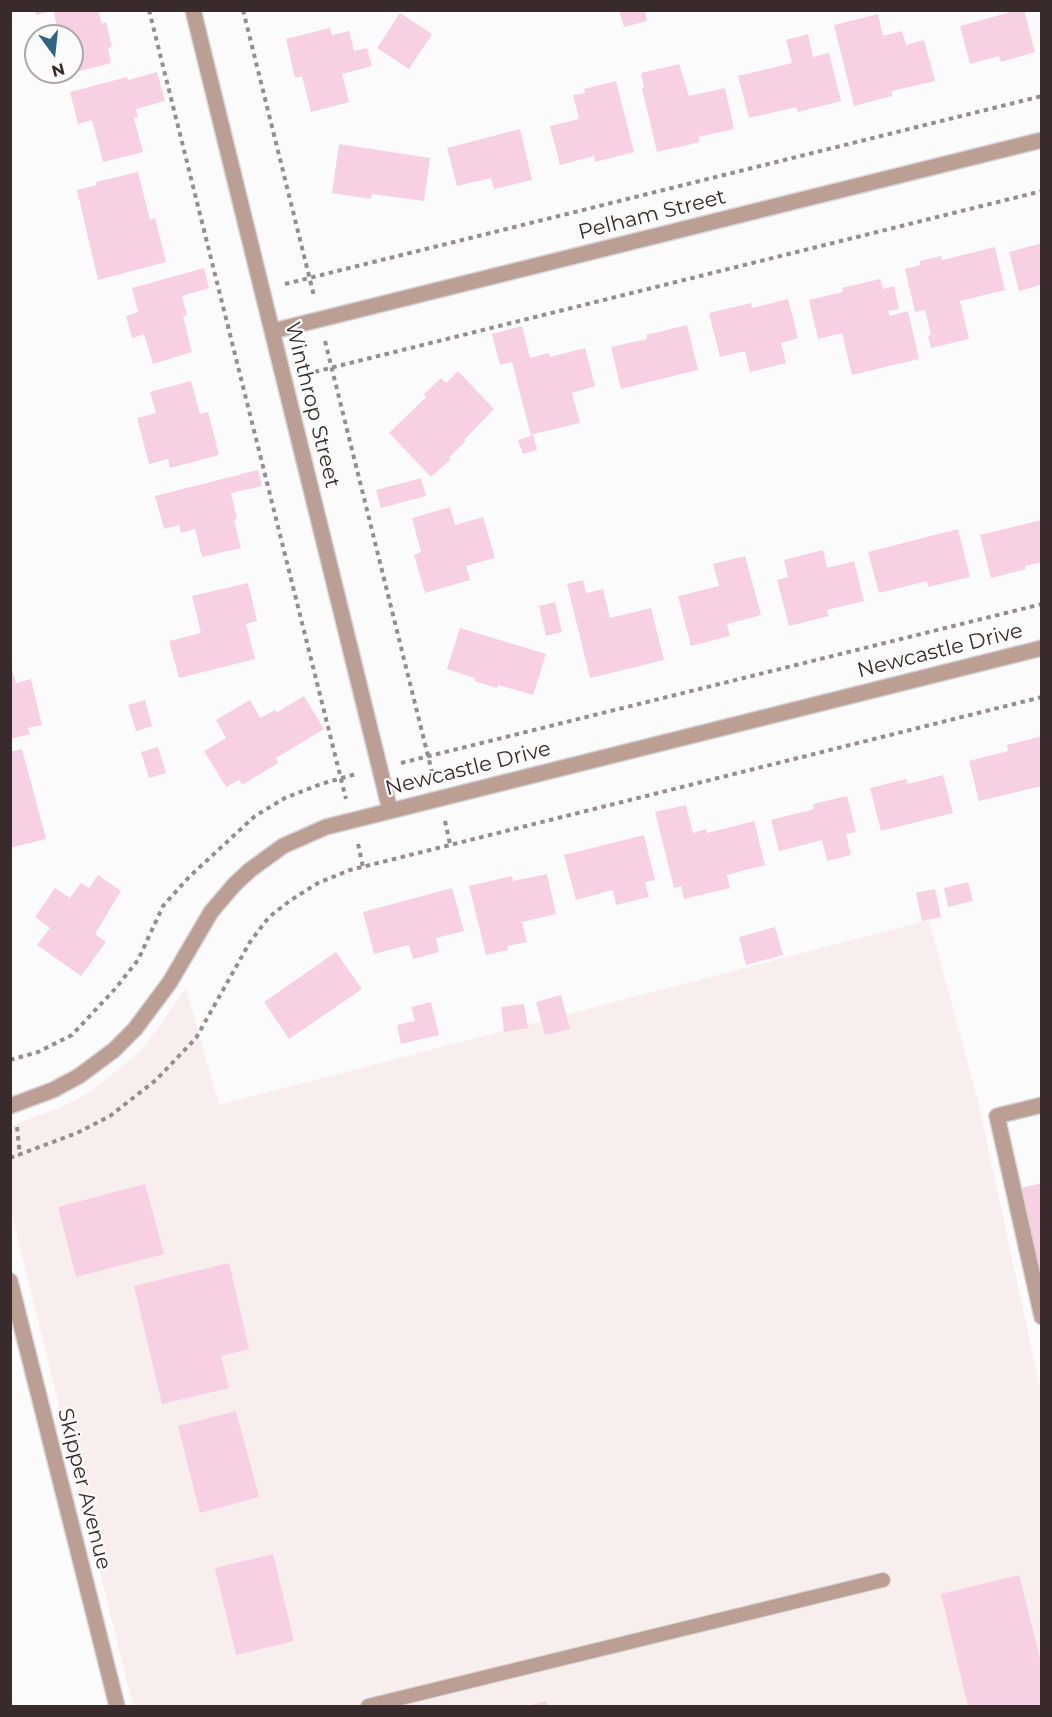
<!DOCTYPE html>
<html>
<head>
<meta charset="utf-8">
<style>
  body { margin:0 }
  #map { position:relative; width:1052px; height:1717px; overflow:hidden; background:#fbfbfb; font-family:Montserrat,sans-serif }
  canvas { display:block }
  .frame { position:absolute; inset:0; border:12px solid #392a2b; pointer-events:none }
  .north { position:absolute; left:24px; top:24px; width:60px; height:60px; box-sizing:border-box; background:#fbfbfb; border:2px solid #ada7a8; border-radius:50%; rotate:165deg; font-size:16px; font-weight:700; line-height:24px; text-align:center; color:#392a2b }
  .north::after { content:''; display:block; margin:auto; width:21px; height:27px; background:#2f6581; clip-path:polygon(50% 0,100% 100%,50% 72%,0 100%) }
</style>
</head>
<body>
<div id="map">
<canvas width="1052" height="1717"></canvas>
<div class="frame"></div>
<div class="north">N</div>
</div>
<script>
const c = document.querySelector('canvas').getContext('2d');
c.lineJoin = 'round';
function fillPath(path, color) {
  c.fillStyle = color;
  c.fill(path, 'evenodd');
}
function toPath(rows) {
  const path = new Path2D();
  for (const r of rows) {
    path.moveTo(r[0], r[1]);
    for (let i = 2; i < r.length; i += 2) path.lineTo(r[i], r[i + 1]);
  }
  return path;
}
function trace(path, color, width, dash) {
  c.strokeStyle = color;
  c.lineWidth = width;
  c.lineCap = dash ? 'butt' : 'round';
  c.setLineDash(dash || []);
  c.stroke(path);
}
function label(font, color, halo, rows, align = 'center') {
  c.font = font + ' Montserrat,sans-serif';
  c.lineWidth = 4.5;
  c.setLineDash([]);
  c.textBaseline = 'middle';
  c.strokeStyle = halo;
  c.fillStyle = color;
  for (const [text, x, y, turn = 0] of rows) {
    c.save();
    c.translate(x, y);
    c.rotate((+turn || 0) * Math.PI / 180);
    c.textAlign = isNaN(turn) ? turn : align;
    if (halo) c.strokeText(text, 0, 0);
    c.fillText(text, 0, 0);
    c.restore();
  }
}
fillPath(toPath([
  [929,920,978,1101,1041,1393,1041,1706,133,1706,11,1211,10,1126,59,1108,89,1092,124,1065,146,1044,186,988,219,1105]
]), '#f8eeee');
fillPath(toPath([
  [35,10,50,10,50,11,36,15],
  [53,10,98,10,102,24,106,22,112,47,108,48,111,63,56,77,55,72,72,72,72,36,54,36,59,34],
  [619,10,645,10,647,21,624,27],
  [1018,10,1024,10,1035,52,1001,62,999,56,970,64,960,26],
  [400,13,432,34,409,69,377,48],
  [878,14,883,36,902,31,906,45,924,40,935,81,892,91,892,96,854,106,834,25],
  [330,28,332,35,349,31,354,51,367,48,372,66,342,74,349,102,311,112,302,76,295,78,286,39],
  [808,34,813,57,829,53,841,101,798,112,796,107,749,118,738,76,792,63,786,40],
  [679,64,689,96,725,88,734,129,698,137,700,142,657,152,642,88,644,88,641,73],
  [157,72,165,101,136,109,138,117,134,118,143,152,103,162,92,120,78,124,70,92,127,77,128,80],
  [616,81,634,152,595,162,594,156,560,165,550,126,579,119,573,95,585,93,584,89],
  [520,129,532,180,494,189,491,178,457,186,447,148],
  [339,144,430,158,424,201,372,194,371,199,332,193],
  [138,172,150,220,155,218,166,262,98,280,77,190,97,185,96,182],
  [1042,243,1042,289,1040,285,1019,291,1009,252],
  [995,247,1005,290,960,301,969,339,931,348,928,336,931,335,925,310,915,312,905,269,921,265,919,261,941,256,942,260],
  [204,268,209,288,182,296,187,315,183,316,192,352,153,364,144,334,132,338,126,316,138,312,132,288],
  [880,279,883,289,894,286,899,309,888,311,890,316,908,311,919,359,852,375,842,333,818,339,809,300,843,292,842,288],
  [788,299,798,338,781,343,786,363,750,372,745,351,720,357,709,313,751,303,752,308],
  [687,325,698,370,621,389,611,347,647,339,646,335],
  [522,326,530,358,549,353,550,357,585,348,595,386,572,393,580,423,533,434,537,450,523,454,518,440,531,436,512,362,500,365,492,334],
  [458,371,494,409,464,440,466,441,449,457,451,459,431,477,389,433,426,397,424,394,441,378,446,383],
  [191,381,200,414,208,412,219,455,170,468,168,459,149,464,137,418,156,413,150,392],
  [258,470,262,486,231,493,237,519,234,520,241,548,202,557,195,529,181,533,179,525,164,529,155,496],
  [421,478,426,496,381,508,376,490],
  [450,507,455,525,483,517,495,558,466,566,470,580,425,593,414,555,421,552,412,518],
  [1042,520,1042,562,1025,566,1026,569,991,578,980,535],
  [958,529,970,577,928,587,927,581,879,593,868,552],
  [823,550,827,568,854,561,864,601,827,610,829,616,789,626,777,580,788,577,784,560],
  [745,556,761,615,727,624,730,636,691,646,678,596,719,586,713,564],
  [583,580,586,593,603,589,610,618,651,608,664,660,590,678,567,584],
  [248,583,257,621,246,624,255,659,179,678,169,641,201,633,192,596],
  [555,602,562,632,546,636,539,606],
  [460,628,546,654,533,695,498,685,497,688,474,681,475,678,447,669],
  [10,663,16,683,31,679,42,725,28,728,30,734,10,739],
  [304,696,324,729,276,758,278,763,242,785,239,780,226,787,204,751,226,738,216,720,250,700,260,718,275,710,276,713],
  [145,700,152,726,136,731,128,705],
  [1042,736,1042,786,979,801,969,761,1008,751,1007,745],
  [158,747,166,773,149,778,141,752],
  [22,749,46,839,10,848,10,752],
  [943,775,953,813,881,831,870,788,906,779,908,784],
  [847,796,856,832,846,834,851,855,827,861,822,840,779,851,771,820,814,809,813,804],
  [686,805,693,833,706,829,707,833,754,821,765,865,727,875,730,888,684,899,681,886,674,888,655,812],
  [644,835,655,880,645,882,649,897,616,905,613,890,576,900,564,855],
  [547,874,556,914,522,922,527,942,507,946,508,950,486,955,469,886,512,876,513,881],
  [98,875,121,891,95,934,106,942,81,976,37,945,50,928,35,917,55,888,70,898,81,883,89,888],
  [968,882,973,901,948,907,944,888],
  [452,888,464,931,436,938,439,952,413,959,409,945,374,954,363,912],
  [935,889,941,917,922,921,916,893],
  [775,927,783,955,746,965,739,937],
  [336,952,362,989,289,1039,264,1002],
  [561,995,570,1029,545,1035,536,1002],
  [431,1002,439,1035,401,1044,397,1025,415,1021,411,1007],
  [524,1004,528,1028,504,1032,501,1007],
  [1042,1183,1042,1277,1037,1278,1017,1189],
  [145,1184,164,1254,76,1277,58,1207],
  [229,1263,249,1349,221,1356,229,1388,162,1404,134,1286],
  [236,1411,259,1497,200,1513,178,1426],
  [273,1554,294,1641,236,1655,215,1568],
  [1019,1575,1042,1666,1042,1706,968,1706,941,1594],
  [546,1701,548,1706,528,1706]
]), '#f7d0e3');
const service = toPath([
  [368,1706,883,1580]
]);
const minor = toPath([
  [193,10,390,810],
  [273,331,1042,140],
  [1042,1105,997,1116,1042,1317],
  [10,1106,53,1090,79,1076,114,1050,135,1029,170,982,211,912,234,885,250,870,283,846,326,827,1042,648],
  [10,1281,117,1706]
]);
trace(service, '#d8d5d6', 16);
trace(minor, '#d8d5d6', 18);
trace(toPath([
  [149,10,346,799],
  [243,10,314,296],
  [285,284,1042,96],
  [325,341,433,776],
  [306,374,1042,191],
  [401,763,1042,604],
  [445,821,450,844],
  [358,844,363,867],
  [10,1060,38,1052,72,1035,115,989,138,960,163,906,189,877,255,816,285,798,321,784,356,774],
  [17,1127,20,1156],
  [10,1158,77,1133,110,1116,156,1080,196,1038,250,942,269,917,291,900,318,883,350,870,1042,697]
]), '#958d8e', 4, [4.5, 4.5]);
trace(service, '#bc9f94', 14);
trace(minor, '#bc9f94', 15);
label('21px', '#392a2b', '#fbfbfb', [
  ["Pelham Street",652,215,-14],
  ["Winthrop Street",312,405,76],
  ["Newcastle Drive",940,651,-14],
  ["Newcastle Drive",468,769,-14],
  ["Skipper Avenue",84,1489,76]
]);
</script>
</body>
</html>
